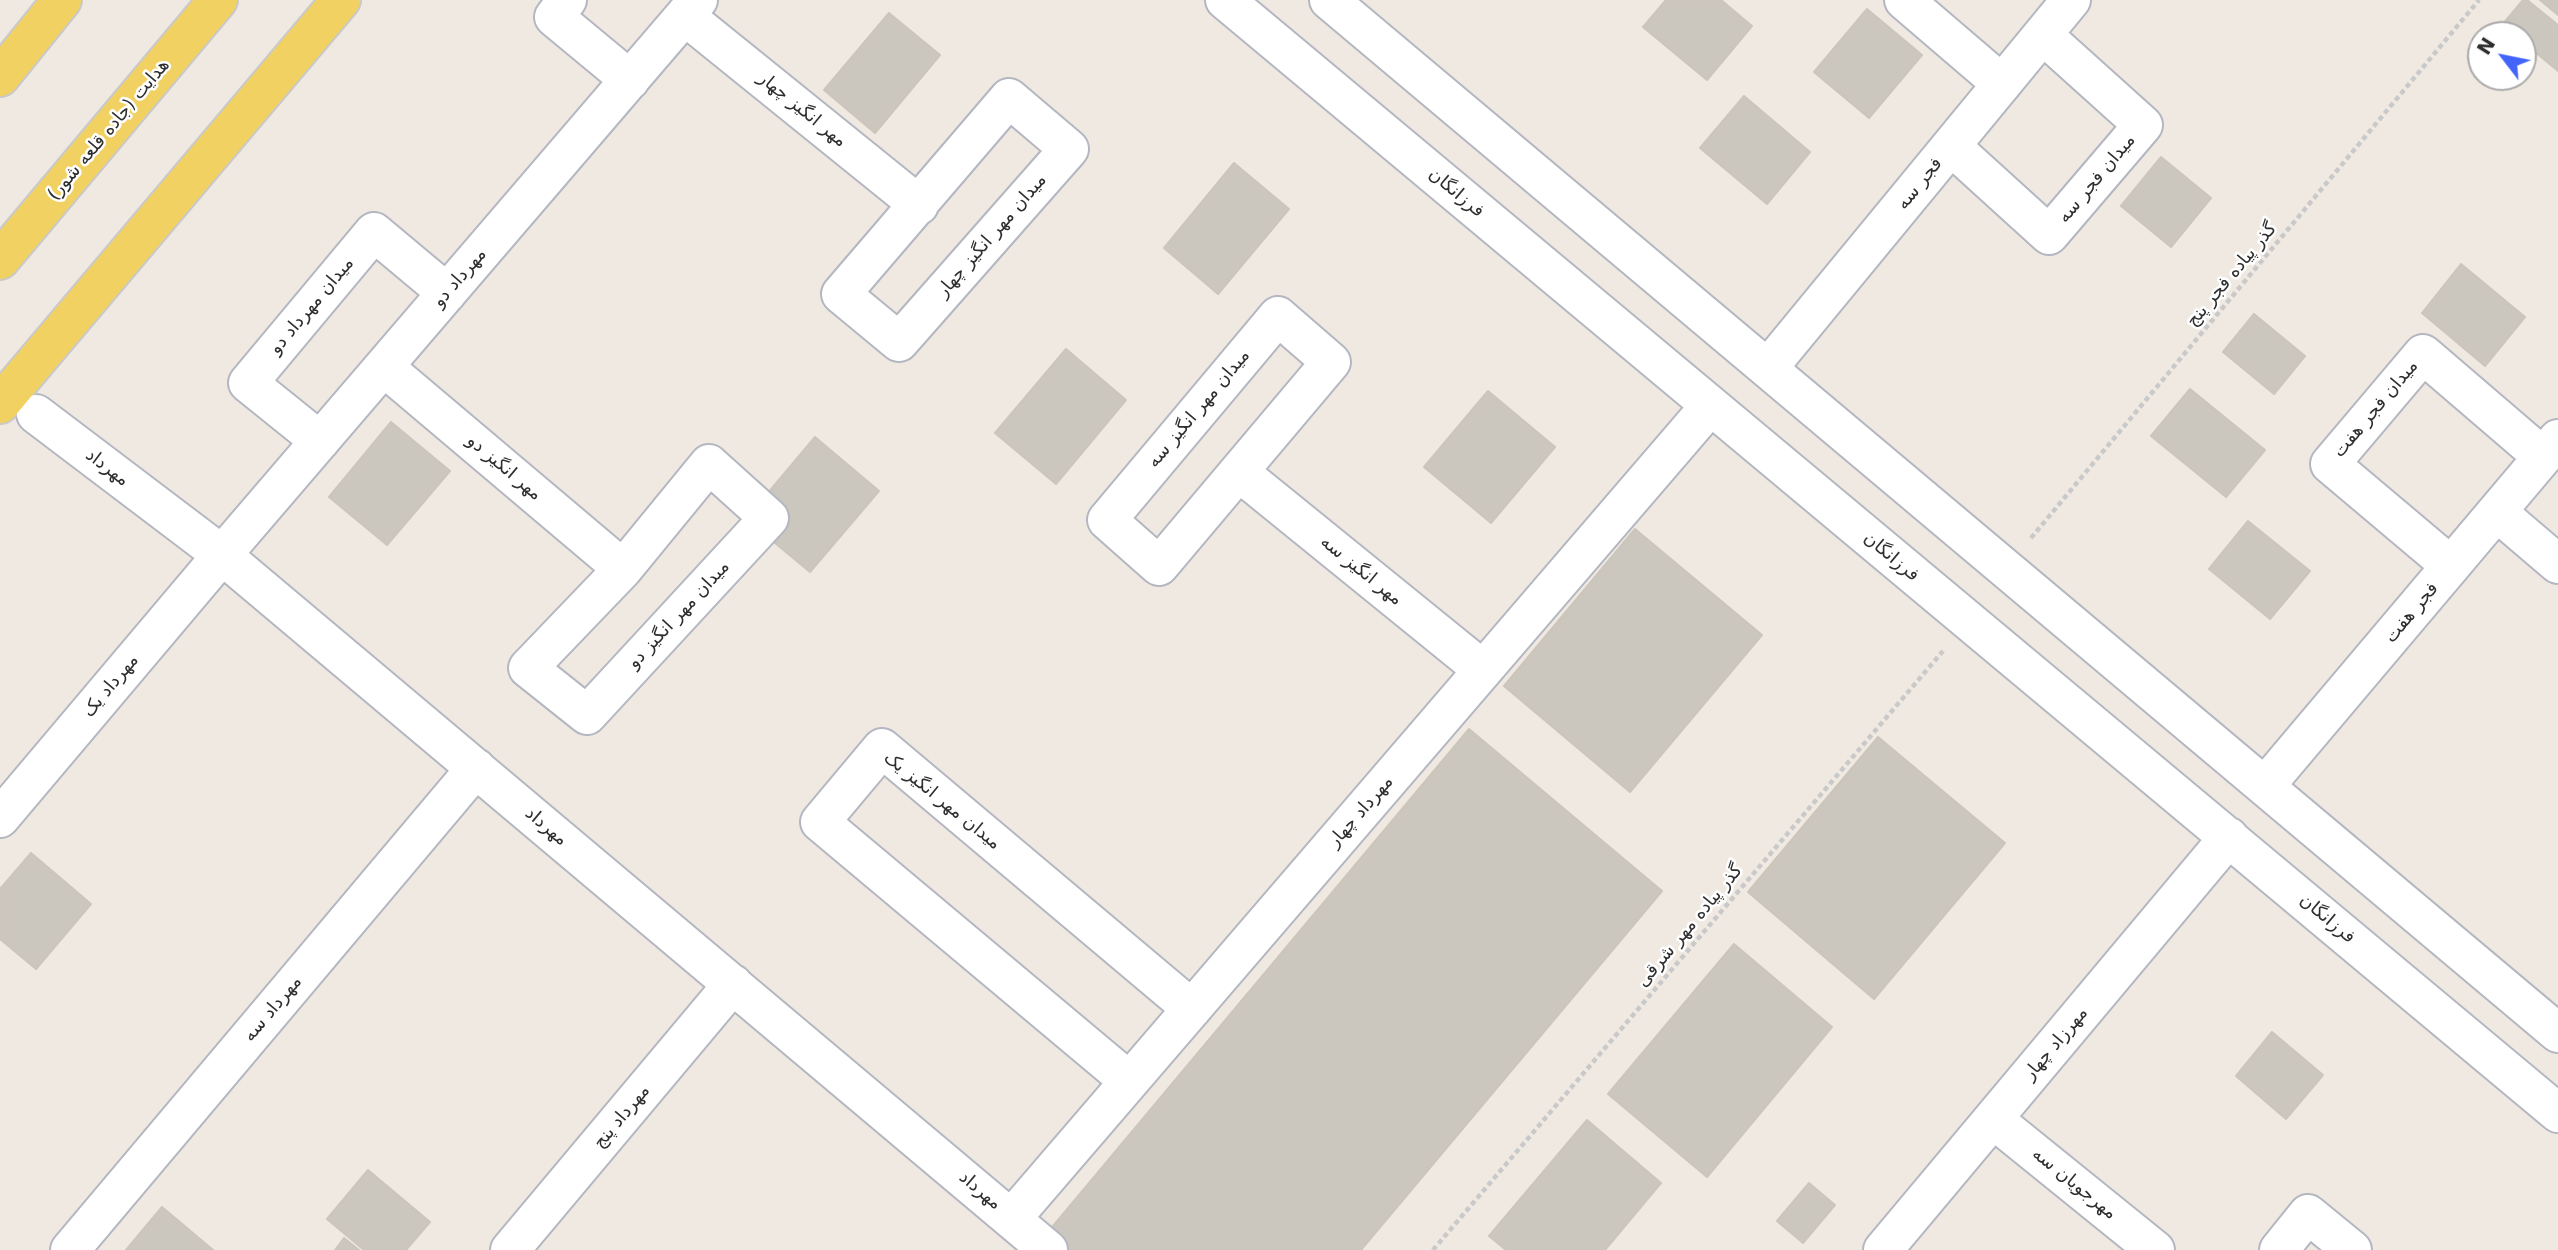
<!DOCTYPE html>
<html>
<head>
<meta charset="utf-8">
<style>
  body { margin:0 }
  #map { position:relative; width:2558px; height:1250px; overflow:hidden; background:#efe9e1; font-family:"DejaVu Sans",sans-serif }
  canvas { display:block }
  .north { position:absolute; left:2467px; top:21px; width:70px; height:70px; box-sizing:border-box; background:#fff; border:2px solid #ababab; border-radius:50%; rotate:302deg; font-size:19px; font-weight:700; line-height:28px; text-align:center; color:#2e2e2e }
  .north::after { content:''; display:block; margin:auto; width:24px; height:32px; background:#4264fb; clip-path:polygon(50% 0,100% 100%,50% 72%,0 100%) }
</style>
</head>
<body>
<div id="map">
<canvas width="2558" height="1250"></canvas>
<div class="north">N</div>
</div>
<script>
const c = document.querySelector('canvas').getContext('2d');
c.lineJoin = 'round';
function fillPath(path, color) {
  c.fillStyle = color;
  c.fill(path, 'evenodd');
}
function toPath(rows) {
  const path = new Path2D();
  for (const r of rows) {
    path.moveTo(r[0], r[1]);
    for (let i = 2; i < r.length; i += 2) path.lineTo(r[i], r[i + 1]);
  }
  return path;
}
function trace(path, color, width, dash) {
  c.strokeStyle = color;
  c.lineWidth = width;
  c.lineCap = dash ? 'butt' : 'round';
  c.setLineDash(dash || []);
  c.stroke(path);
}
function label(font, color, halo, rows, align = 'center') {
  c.font = font + ' "DejaVu Sans",Cairo,sans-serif';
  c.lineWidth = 5;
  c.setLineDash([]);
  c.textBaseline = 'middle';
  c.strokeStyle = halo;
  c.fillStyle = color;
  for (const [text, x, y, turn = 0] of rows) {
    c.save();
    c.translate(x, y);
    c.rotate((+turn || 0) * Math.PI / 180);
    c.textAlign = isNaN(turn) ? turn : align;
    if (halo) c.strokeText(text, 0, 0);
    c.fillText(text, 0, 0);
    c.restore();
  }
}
const building = toPath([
  [1666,0,1721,0,1752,26,1707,80,1643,27,1666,0],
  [2523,0,2527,0,2558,25,2558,71,2523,42,2523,35,2514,35,2502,25,2523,0],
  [2540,0,2558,0,2558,15,2540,0],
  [1867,9,1922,55,1869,118,1814,72,1867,9],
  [889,13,940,55,875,133,824,90,889,13],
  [1744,96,1810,152,1767,204,1700,148,1744,96],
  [2161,157,2211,198,2171,247,2121,206,2161,157],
  [1234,163,1289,209,1218,294,1164,248,1234,163],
  [2461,264,2525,317,2485,366,2422,313,2461,264],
  [2254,314,2305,356,2274,394,2223,352,2254,314],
  [1066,349,1126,400,1056,484,995,433,1066,349],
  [2190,389,2265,450,2226,497,2151,436,2190,389],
  [1488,391,1555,447,1491,523,1424,467,1488,391],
  [391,422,450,471,387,545,329,497,391,422],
  [815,437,879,491,810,572,746,519,815,437],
  [2248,521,2310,571,2270,619,2209,569,2248,521],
  [1635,529,1762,635,1630,792,1504,686,1635,529],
  [1469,729,1662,891,1361,1250,1057,1250,1043,1238,1469,729],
  [1878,737,2005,843,1874,999,1748,892,1878,737],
  [31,853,91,904,36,969,0,939,0,889,31,853],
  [1734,944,1832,1027,1707,1177,1608,1094,1734,944],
  [2272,1032,2323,1075,2286,1119,2236,1076,2272,1032],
  [1587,1120,1661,1183,1605,1250,1506,1250,1489,1236,1587,1120],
  [368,1170,430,1222,406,1250,364,1250,327,1219,368,1170],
  [1809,1183,1835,1205,1803,1243,1777,1221,1809,1183],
  [162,1207,213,1250,126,1250,162,1207],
  [344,1238,359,1250,335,1250,344,1238]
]);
fillPath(building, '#cbc7bf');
trace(building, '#cbc5ba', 2);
const minor = toPath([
  [567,0,554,17,630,80],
  [1225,0,2558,1113],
  [1329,0,2558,1033],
  [1904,0,2002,84],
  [685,16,919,205],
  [1009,98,1069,149,899,342,841,294,1009,98],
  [1951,146,2049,235,2143,125,2043,35],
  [1278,316,1331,362,1159,566,1107,520,1278,316],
  [384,367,623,569],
  [1768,368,2071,0],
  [36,414,222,555,1048,1250],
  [320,441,248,383,374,232,447,293],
  [709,464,769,518,587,715,528,668,623,569,709,464],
  [1239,472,1483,670],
  [2497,512,2558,564],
  [2451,566,2330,464,2423,354,2543,457],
  [2265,786,2558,439],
  [0,818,222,555,698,0],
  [1129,1081,820,822,882,748,1192,1009],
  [1993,1119,2155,1250],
  [1012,1218,1710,406],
  [70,1250,476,768],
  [510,1250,733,984],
  [1883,1250,2229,837],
  [2279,1250,2308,1214,2352,1250]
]);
const major = toPath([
  [0,77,62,0],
  [0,260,218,0],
  [0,404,341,0]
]);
trace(minor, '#b4b7c1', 42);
trace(major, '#c9c9c9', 42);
trace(toPath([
  [2031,538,2479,0],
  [1433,1250,1943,651]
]), '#c9c9c9', 4.5, [5, 3.5]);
trace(minor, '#fff', 38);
trace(major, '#f2d163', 38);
label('18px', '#2e2e2e', '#fff', [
  ["مهر انگیز چهار",802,110,39],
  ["هدایت (جاده قلعه شور)",109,130,-50],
  ["میدان فجر سه",2097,179,-50],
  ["فجر سه",1920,184,-51],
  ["فرزانگان",1456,193,40],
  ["میدان مهر انگیز چهار",992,236,-49],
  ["گذر پیاده فجر پنج",2232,275,-50],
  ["مهرداد دو",460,278,-49],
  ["میدان مهرداد دو",312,306,-50],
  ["میدان مهر انگیز سه",1199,409,-50],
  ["میدان فجر هفت",2376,409,-50],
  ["مهرداد",107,468,37],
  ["مهر انگیز دو",504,468,40],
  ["فرزانگان",1891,557,40],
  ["مهر انگیز سه",1361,571,39],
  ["فجر هفت",2412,613,-50],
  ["میدان مهر انگیز دو",679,615,-47],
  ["مهرداد یک",111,686,-50],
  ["میدان مهر انگیز یک",942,801,39],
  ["مهرداد چهار",1361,812,-49],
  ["مهرداد",546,827,40],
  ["فرزانگان",2327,919,40],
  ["گذر پیاده مهر شرقی",1690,926,-50],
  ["مهرداد سه",273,1009,-50],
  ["مهرزاد چهار",2056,1044,-50],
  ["مهرداد پنج",622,1117,-50],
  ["مهرجویان سه",2074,1184,39],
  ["مهرداد",980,1191,40]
]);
</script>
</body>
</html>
